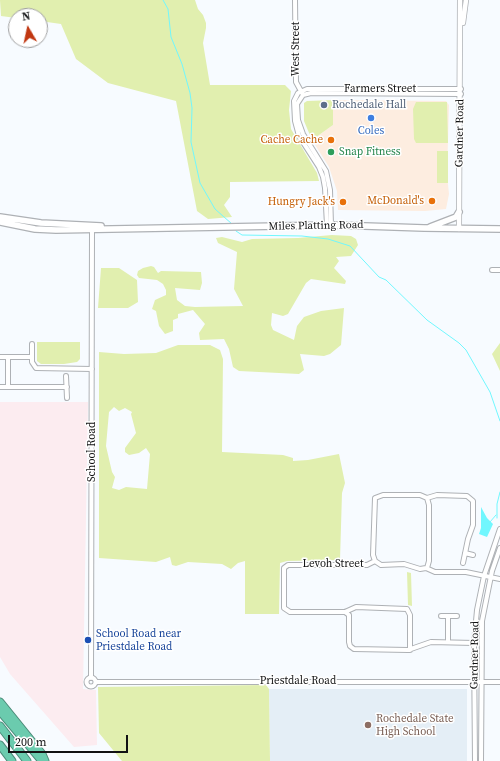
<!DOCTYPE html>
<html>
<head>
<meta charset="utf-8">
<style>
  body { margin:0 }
  #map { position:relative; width:500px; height:761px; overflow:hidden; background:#f7fbff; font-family:"Source Serif 4",serif }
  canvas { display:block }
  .north { position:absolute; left:8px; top:8px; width:40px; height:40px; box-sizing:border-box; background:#fff; border:1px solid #a0a0a1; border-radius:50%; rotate:351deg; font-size:11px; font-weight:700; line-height:16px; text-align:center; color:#111213 }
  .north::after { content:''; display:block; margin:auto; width:14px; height:18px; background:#c13711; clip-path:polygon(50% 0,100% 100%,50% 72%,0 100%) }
  .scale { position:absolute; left:8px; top:735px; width:120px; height:18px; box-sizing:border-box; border:2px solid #111213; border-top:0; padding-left:5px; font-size:12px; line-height:14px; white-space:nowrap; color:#111213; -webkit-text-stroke:3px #fff; paint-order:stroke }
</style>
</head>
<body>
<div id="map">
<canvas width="500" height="761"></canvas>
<div class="north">N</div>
<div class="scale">200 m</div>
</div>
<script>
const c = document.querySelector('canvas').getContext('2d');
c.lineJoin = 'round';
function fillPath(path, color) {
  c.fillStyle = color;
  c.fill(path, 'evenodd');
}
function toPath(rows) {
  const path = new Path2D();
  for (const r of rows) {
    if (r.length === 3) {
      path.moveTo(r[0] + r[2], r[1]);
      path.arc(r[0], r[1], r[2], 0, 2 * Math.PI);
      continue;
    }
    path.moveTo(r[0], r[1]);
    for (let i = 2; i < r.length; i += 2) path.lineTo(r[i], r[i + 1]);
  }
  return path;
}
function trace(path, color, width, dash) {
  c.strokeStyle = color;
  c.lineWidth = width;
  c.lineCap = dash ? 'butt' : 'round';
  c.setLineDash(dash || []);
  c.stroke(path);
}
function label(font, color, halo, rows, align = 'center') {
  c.font = font + ' "Source Serif 4",serif';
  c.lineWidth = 3;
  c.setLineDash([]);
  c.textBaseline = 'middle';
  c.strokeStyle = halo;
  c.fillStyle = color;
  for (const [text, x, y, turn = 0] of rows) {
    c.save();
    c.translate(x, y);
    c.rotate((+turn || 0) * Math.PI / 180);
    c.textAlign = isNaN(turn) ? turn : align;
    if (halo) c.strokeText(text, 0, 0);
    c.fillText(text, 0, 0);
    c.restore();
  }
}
fillPath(toPath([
  [335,100,446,101,449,105,447,175,449,194,446,209,425,211,338,210,337,191,329,167,312,140,333,125,333,108,335,108]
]), '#fdede0');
fillPath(toPath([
  [0,402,88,402,83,689,96,690,97,745,74,747,10,674,0,657]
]), '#fcecf0');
fillPath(toPath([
  [269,689,467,689,467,761,270,761]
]), '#e4eef6');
fillPath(toPath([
  [0,0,195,0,198,9,203,15,206,23,206,28,203,43,210,85,285,85,291,91,289,110,291,129,317,173,319,181,230,182,230,197,224,205,232,217,208,219,197,211,176,101,108,83,76,59,61,24,40,21,40,16,16,16,16,18,1,16],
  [335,100,335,108,333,108,333,125,312,140,304,121,304,103,307,101],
  [416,102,447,102,448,143,416,143,414,139,413,109],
  [437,151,448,151,448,183,437,183],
  [332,235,351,236,356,239,358,245,351,256,336,257,339,261,334,268,346,281,345,284,311,279,306,283,288,314,283,316,272,313,271,325,273,330,294,340,297,326,304,317,321,311,344,308,341,345,330,354,324,356,300,354,304,370,299,374,239,371,233,367,229,349,224,339,200,340,199,333,205,324,193,310,178,314,178,318,173,320,173,331,165,334,159,326,156,311,152,309,155,300,166,295,166,290,163,284,157,280,139,278,137,275,138,271,143,268,151,266,154,267,158,273,161,271,201,272,202,283,200,290,175,288,177,300,185,306,195,307,243,306,234,289,237,252,218,243,216,238,222,237,242,242,252,239,298,238],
  [101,268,119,268,137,280,138,302,128,308,98,308],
  [37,342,80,342,80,359,77,362,64,364,41,364,37,361],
  [500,343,500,371,492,354],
  [178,345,210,345,220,350,223,359,222,452,283,455,293,458,293,461,308,460,339,454,345,483,342,493,340,560,287,561,280,563,279,614,245,614,245,561,238,563,231,569,222,564,188,562,176,566,172,565,170,557,156,562,99,558,99,352,124,354,156,353],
  [114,407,119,411,125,408,132,412,131,414,136,433,125,448,125,452,129,455,139,453,146,448,150,454,147,489,126,487,119,490,112,488,115,477,112,472,106,446,109,412],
  [407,572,411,573,412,606,408,605],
  [266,685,269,689,270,761,122,761,99,733,98,687]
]), '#e1efaf');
fillPath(toPath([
  [481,507,487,518,493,524,487,537,479,534,481,528]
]), '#71f7fe');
trace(toPath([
  [163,0,168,9,171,37,182,64,190,93,192,108,191,142,200,183,215,209,232,224],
  [236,231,242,235,302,236,328,239,350,246,379,277,386,280,427,320,459,343,466,350,490,392,500,421],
  [497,518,497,504,500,492],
  [490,522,496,515]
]), '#71f7fe', 1);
const minor = toPath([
  [295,0,296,82,302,93],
  [303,95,311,93,461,94],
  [303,95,297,104,298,120,303,134,326,171,330,190,331,225],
  [327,225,325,188,323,177,319,167,299,136,295,121,294,101,298,93,307,89,461,89],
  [492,270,500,270],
  [32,344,32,362,36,368,92,369],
  [0,357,32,357],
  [66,376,67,398],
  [0,387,67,387],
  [8,387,8,357],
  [427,498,437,495,467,496,473,501,473,525,468,539,463,563],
  [427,498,429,505,429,561,427,568],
  [465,553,473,555],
  [375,561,367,565,288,565,284,568,284,608,290,612,345,612,356,607,407,609,410,615,410,650],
  [375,561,381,565,404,564,420,569,426,568,435,572,466,572,500,579],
  [375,561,373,555,375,498,383,495,420,495,427,498],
  [345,612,349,615,349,642,350,646,354,649,408,650,431,642,474,643],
  [441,616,457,616],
  [448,642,448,616],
  [91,682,4.5],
  [91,678,92,228],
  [96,682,500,682],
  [475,761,474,643,477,610,484,576,500,529],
  [481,761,482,621,492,571,500,548]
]);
const tertiary = toPath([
  [463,23,466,0],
  [459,229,460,0]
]);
const secondary = toPath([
  [0,217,41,223,101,226],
  [0,222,35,229,56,230,335,225,424,228,500,229],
  [430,227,456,217,459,212]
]);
const motorway = toPath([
  [0,702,42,754,45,761],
  [0,711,42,761],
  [0,726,27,761],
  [0,745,12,761]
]);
trace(minor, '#aeb1b5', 6);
trace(tertiary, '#aeb1b5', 6);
trace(secondary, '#aeb1b5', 8);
trace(motorway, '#4c8a78', 9);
trace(minor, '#fff', 4);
trace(tertiary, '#fff', 4.5);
trace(secondary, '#fff', 5.5);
trace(motorway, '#6bcbae', 7);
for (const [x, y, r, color] of [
  [324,105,4,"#5c6f8a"],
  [371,118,4,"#3f7fe0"],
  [331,140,4,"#e8710a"],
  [331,152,4,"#2e9e5b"],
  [432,201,4,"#e8710a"],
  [343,202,4,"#e8710a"],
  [88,640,4,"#1a4fb4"],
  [368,725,4,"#8d6e63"]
]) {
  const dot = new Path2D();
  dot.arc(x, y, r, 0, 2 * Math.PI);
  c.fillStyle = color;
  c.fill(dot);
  trace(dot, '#fff', 1.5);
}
label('11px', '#111213', '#fff', [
  ["West Street",296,49,-90],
  ["Farmers Street",380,89],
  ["Gardner Road",460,133,-89],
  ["Miles Platting Road",316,226,-1],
  ["School Road",92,452,-90],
  ["Levoh Street",333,564],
  ["Gardner Road",475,655,-89],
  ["Priestdale Road",298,681]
]);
label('11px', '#4e5e75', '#fff', [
  ["Rochedale Hall",332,105]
], 'left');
label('11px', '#366cbe', '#fff', [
  ["Coles",371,131]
]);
label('11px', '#c56008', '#fff', [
  ["Cache Cache",323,140],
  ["McDonald's",424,201],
  ["Hungry Jack's",335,202]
], 'right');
label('11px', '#27864d', '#fff', [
  ["Snap Fitness",339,152]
], 'left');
label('11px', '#164399', '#fff', [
  ["School Road near",96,634],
  ["Priestdale Road",96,647]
], 'left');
label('11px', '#785e54', '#fff', [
  ["Rochedale State",376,719],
  ["High School",376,732]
], 'left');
</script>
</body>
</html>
